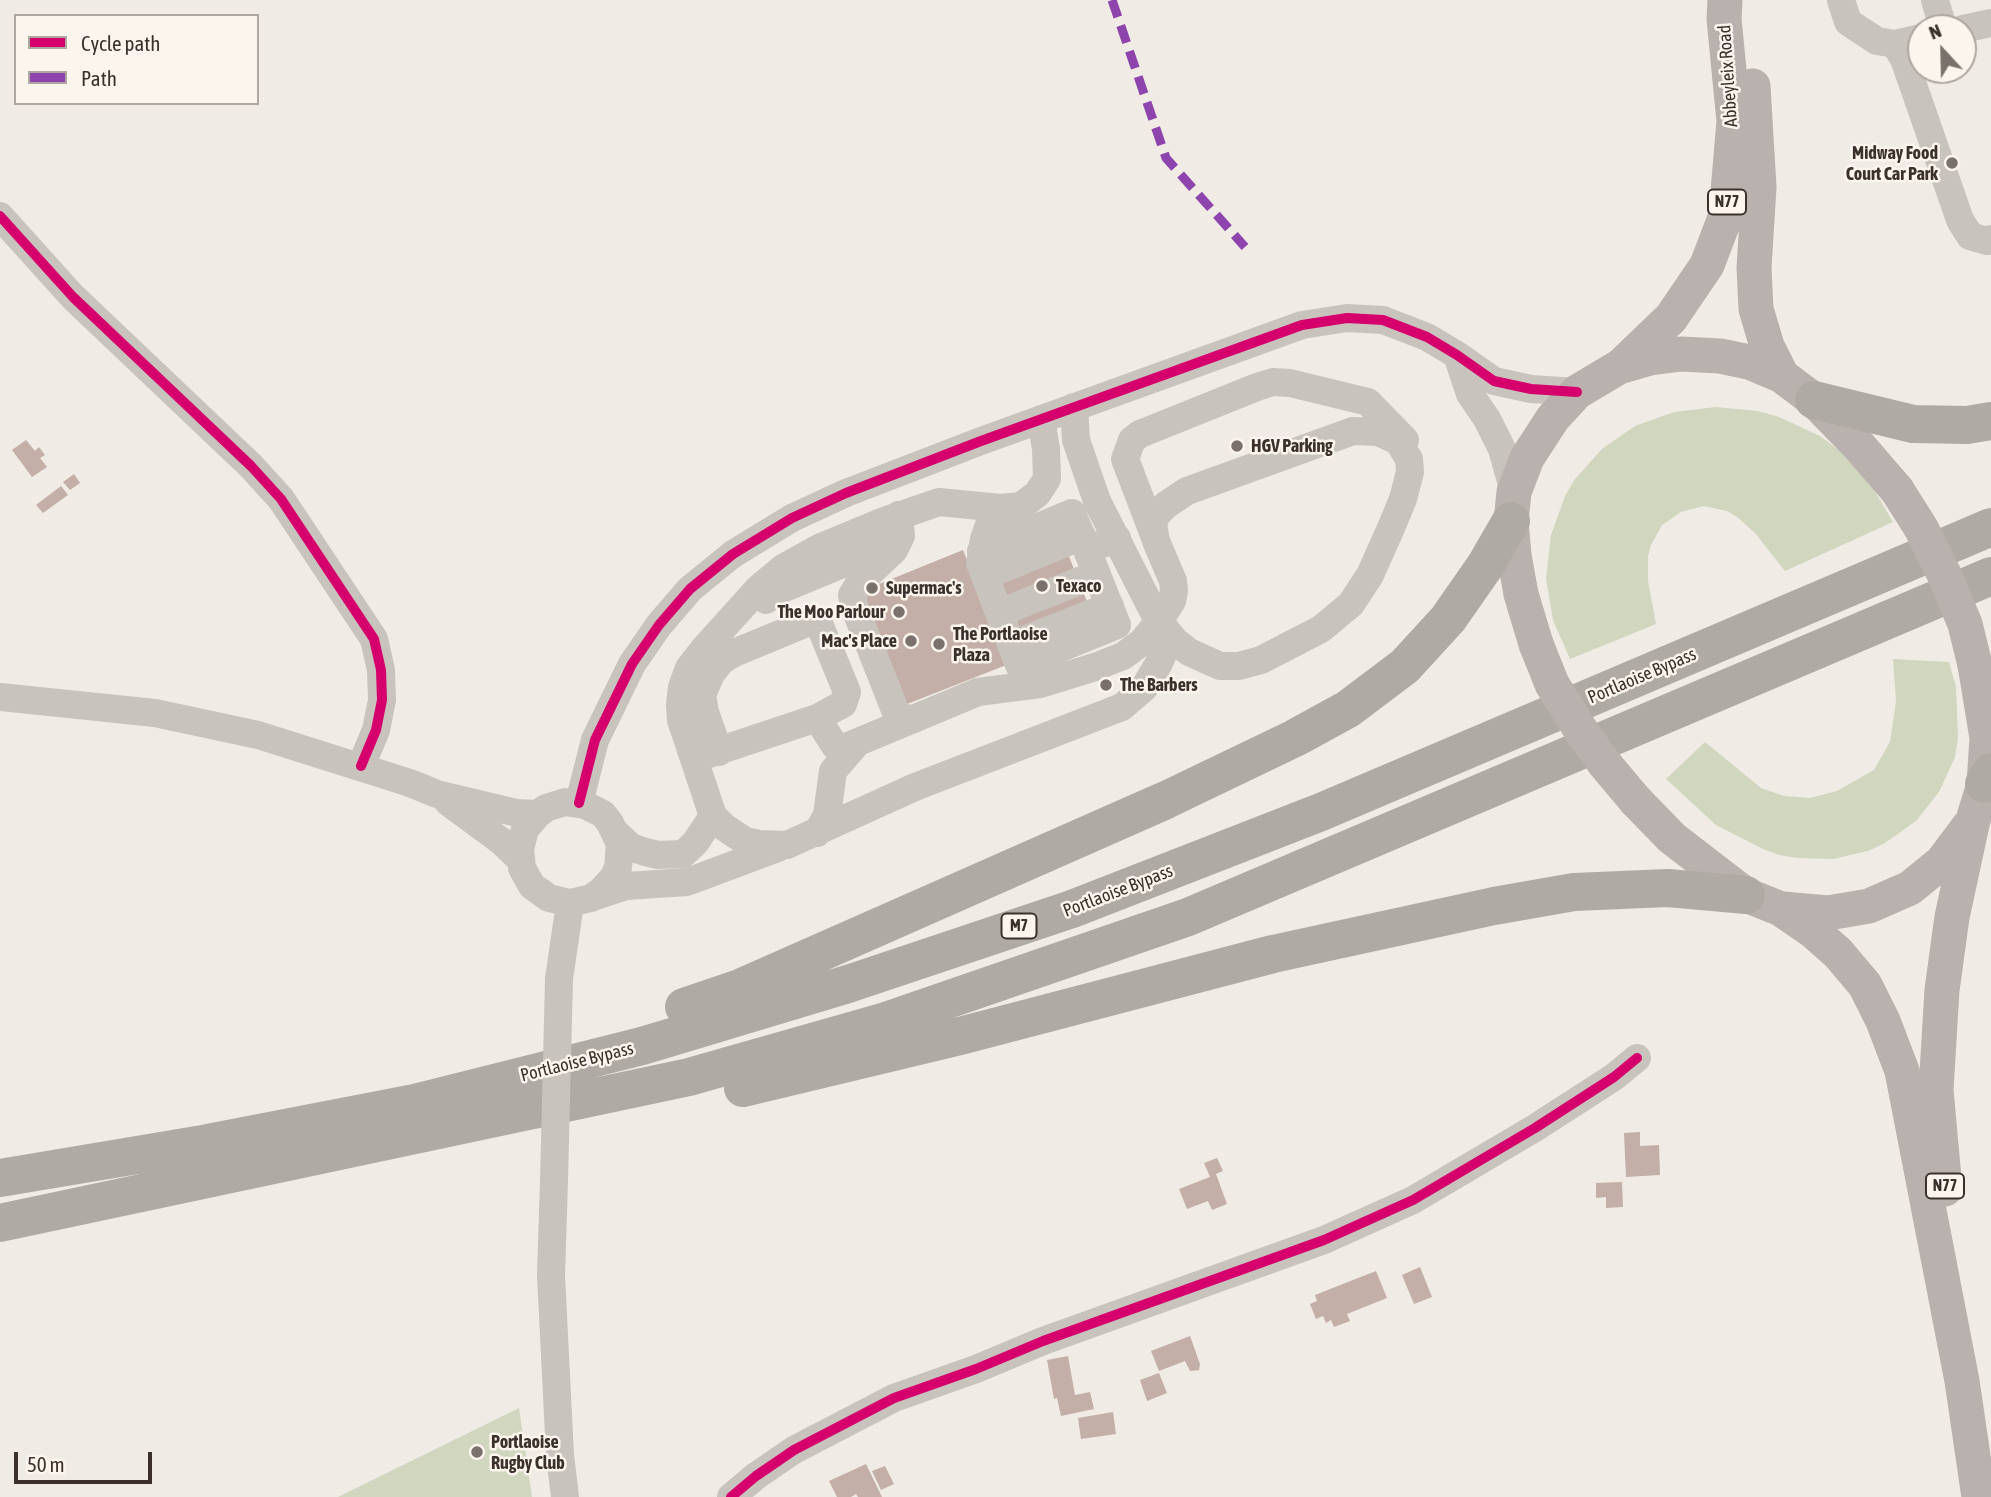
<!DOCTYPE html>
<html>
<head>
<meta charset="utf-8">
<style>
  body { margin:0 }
  #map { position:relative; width:1991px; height:1497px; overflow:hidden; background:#f0ebe5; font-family:"Asap Condensed",sans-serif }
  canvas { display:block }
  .legend { position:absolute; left:14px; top:14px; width:245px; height:91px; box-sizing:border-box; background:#fbf5ee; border:2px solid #aea6a0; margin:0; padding:9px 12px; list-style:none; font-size:21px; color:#3b302b }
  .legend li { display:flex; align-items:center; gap:14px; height:35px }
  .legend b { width:35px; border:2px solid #aea6a0 }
  .north { position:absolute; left:1907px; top:14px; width:70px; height:70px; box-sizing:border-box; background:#fbf5ee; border:2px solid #aea6a0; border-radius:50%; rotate:338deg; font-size:19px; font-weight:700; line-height:28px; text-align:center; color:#3b302b }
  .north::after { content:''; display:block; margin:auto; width:24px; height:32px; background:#7a716c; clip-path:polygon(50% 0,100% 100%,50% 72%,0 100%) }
  .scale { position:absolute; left:14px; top:1452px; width:138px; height:32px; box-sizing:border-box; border:4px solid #3b302b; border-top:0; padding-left:9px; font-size:21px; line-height:24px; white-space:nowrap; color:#3b302b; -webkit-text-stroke:5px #fbf5ee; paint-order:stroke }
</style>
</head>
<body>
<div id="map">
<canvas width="1991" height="1497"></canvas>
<ul class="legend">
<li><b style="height:9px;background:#d6006c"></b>Cycle path</li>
<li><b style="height:9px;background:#8e44ad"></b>Path</li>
</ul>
<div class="north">N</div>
<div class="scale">50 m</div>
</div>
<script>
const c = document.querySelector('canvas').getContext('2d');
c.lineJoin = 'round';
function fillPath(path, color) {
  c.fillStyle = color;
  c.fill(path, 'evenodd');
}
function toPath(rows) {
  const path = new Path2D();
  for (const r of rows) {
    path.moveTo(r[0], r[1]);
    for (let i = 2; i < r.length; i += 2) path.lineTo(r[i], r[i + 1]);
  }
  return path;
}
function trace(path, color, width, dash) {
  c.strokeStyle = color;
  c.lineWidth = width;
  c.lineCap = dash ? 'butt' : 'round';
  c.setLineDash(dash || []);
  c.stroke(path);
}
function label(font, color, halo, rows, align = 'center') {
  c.font = font + ' "Asap Condensed",sans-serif';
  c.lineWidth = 5;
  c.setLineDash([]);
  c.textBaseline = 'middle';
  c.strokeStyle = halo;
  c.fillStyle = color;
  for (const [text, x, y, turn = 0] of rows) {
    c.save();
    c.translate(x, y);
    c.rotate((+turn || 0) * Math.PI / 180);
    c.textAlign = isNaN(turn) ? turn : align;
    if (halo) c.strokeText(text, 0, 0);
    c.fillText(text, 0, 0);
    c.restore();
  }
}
fillPath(toPath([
  [1716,407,1758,411,1779,417,1820,436,1839,450,1870,483,1893,522,1785,571,1755,533,1737,517,1727,511,1704,506,1681,512,1662,525,1651,545,1648,556,1648,581,1656,624,1570,659,1553,620,1546,578,1551,535,1565,496,1575,479,1602,449,1635,426,1674,412],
  [1893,659,1949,662,1956,687,1958,738,1955,757,1939,792,1916,821,1885,843,1868,851,1833,859,1797,858,1779,855,1763,849,1716,825,1666,779,1705,742,1761,788,1784,796,1810,798,1837,791,1874,770,1890,742,1896,701],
  [519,1408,532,1497,338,1497]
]), '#d1d6bf');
fillPath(toPath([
  [26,440,35,451,39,447,45,455,40,458,47,467,32,477,12,450],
  [74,474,80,483,70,490,63,482],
  [61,486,68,495,43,513,36,505],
  [1060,534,1096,624,1009,664,902,706,857,593,963,550,986,609,991,561],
  [1640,1132,1640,1146,1659,1145,1660,1175,1626,1177,1624,1133],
  [1217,1158,1223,1171,1216,1174,1227,1204,1212,1210,1208,1201,1187,1209,1179,1189,1210,1177,1204,1163],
  [1622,1182,1623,1207,1606,1208,1606,1197,1596,1198,1596,1183],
  [1420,1267,1432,1297,1414,1304,1402,1275],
  [1376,1271,1387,1298,1347,1314,1350,1321,1334,1327,1331,1320,1326,1323,1323,1316,1316,1319,1310,1304,1317,1301,1315,1295],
  [1190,1336,1200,1364,1199,1370,1190,1371,1185,1361,1159,1371,1151,1351],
  [1068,1356,1075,1395,1090,1392,1094,1409,1061,1416,1057,1398,1054,1399,1047,1360],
  [1159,1373,1167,1393,1147,1401,1140,1380],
  [1113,1412,1116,1434,1081,1439,1078,1418],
  [866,1464,882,1497,858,1497,856,1494,851,1497,837,1497,829,1481],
  [885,1466,894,1484,881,1490,872,1471]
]), '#c3afa7');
trace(toPath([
  [1841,0,1848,22,1877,41,1895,44,1921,38],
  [1935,0,1943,28],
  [1963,29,1991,23],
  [1895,44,1904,59,1960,220,1970,236,1987,241,1991,239],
  [0,216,73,297,251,466,281,499,374,639,381,670,382,700,376,730,361,766],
  [1457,355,1470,394,1487,419,1502,449,1514,492],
  [1041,419,1046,449,1047,479,1037,494,1021,506,1001,508,939,502,884,521,819,548,783,568,759,588,703,650,689,668,682,687,680,705,681,720,713,816,724,827,745,841,759,844,787,845,915,787,1122,707,1144,688,1159,663,1164,651,1164,637,1159,621],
  [1018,507,1002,512,990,522,984,539,980,563,1019,665,1117,625,1087,550,1117,538],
  [899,515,901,536,894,550,860,582,852,595,854,606,895,710,902,718,914,719],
  [1154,535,1125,459,1132,440,1140,434,1257,387,1273,382,1290,383,1368,402,1405,440],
  [981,551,1072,513,1087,550],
  [985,576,1082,536],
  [766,600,777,591,869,553,887,538],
  [999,613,1097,574],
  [1011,645,1110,606],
  [0,697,155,713,258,735,410,783,437,794,517,813,538,814,546,808,565,802,585,805,603,814,610,823,620,844,618,867,614,877,600,892,591,898,570,903,549,898,532,886,522,868,520,849,525,829,538,814],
  [719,752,705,712,702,695,711,674,721,661,734,653,809,622,820,626,847,692,843,704,817,718,835,746,846,747,978,692,1040,684,1095,667,1123,656,1142,642,1159,621,1172,601,1174,591,1173,581,1156,541,1153,524,1157,514,1166,505,1187,491,1353,431,1378,432,1398,441,1409,459,1410,472,1403,499,1391,528,1370,575,1351,604,1321,629,1261,660,1239,666,1220,666,1189,652,1175,641,1159,621,1155,615,1097,501,1076,440,1074,407],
  [700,757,817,718],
  [448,802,501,841,520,859],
  [579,803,595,740,632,664,659,625,690,589,733,554,792,518,846,493,981,441,1302,325,1347,318,1383,320,1427,337,1457,355,1494,381,1531,389,1577,392],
  [817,833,827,815,833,771,857,743],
  [617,834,631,847,645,852,658,855,683,854,695,843,713,816],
  [596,896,626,886,687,882,778,848],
  [559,979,570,903],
  [554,1181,551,1275,560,1455,565,1497],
  [731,1497,756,1476,794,1450,894,1398,976,1369,1043,1341,1324,1240,1413,1200,1535,1128,1614,1077,1637,1058]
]), '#c9c3be', 28);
trace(toPath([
  [1753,86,1759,187,1754,268,1756,309,1767,346,1782,376],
  [1622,365,1671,318,1707,265,1726,215,1734,121,1724,19,1725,0],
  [1536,644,1521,594,1514,555,1511,521,1514,492,1527,458,1553,418,1577,392,1619,367,1650,358,1681,354,1720,356,1749,362,1782,376,1814,400,1859,446,1897,490],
  [1636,801,1672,838,1746,895,1781,909,1813,931,1838,953,1865,985,1883,1021,1902,1071,1962,1381,1979,1497],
  [1783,909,1828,913,1869,906,1910,888,1942,862,1969,826],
  [1945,1189,1936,1090,1942,990,1952,917,1973,820,1984,784,1987,738,1975,665]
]), '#b8b1ad', 35);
trace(toPath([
  [1814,400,1913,424,1967,425,1991,421],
  [1984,784,1991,772],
  [684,1007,740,988,1166,800,1295,738,1348,709,1405,666,1448,619,1485,566,1511,521],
  [743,1088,960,1036,1273,954,1494,906,1574,892,1668,888,1746,895],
  [0,1178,203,1144,415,1103,642,1046,848,984,1072,909,1321,812,1991,527],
  [0,1223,689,1077,886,1021,1188,917,1991,576]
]), '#afaaa4', 38);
trace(toPath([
  [554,1181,559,979]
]), '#c9c3be', 28);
trace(toPath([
  [1897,490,1921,528,1944,574,1965,624,1975,665],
  [1536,644,1552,684,1580,729,1604,763,1636,801]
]), '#b8b1ad', 35);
trace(toPath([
  [1112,0,1166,158,1245,247]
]), '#8e44ad', 9, [18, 9]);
trace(toPath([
  [0,216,73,297,251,466,281,499,374,639,381,670,382,700,376,730,361,766],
  [579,803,595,740,632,664,659,625,690,589,733,554,792,518,846,493,981,441,1302,325,1347,318,1383,320,1427,337,1457,355,1494,381,1531,389,1577,392],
  [731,1497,756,1476,794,1450,894,1398,976,1369,1043,1341,1324,1240,1413,1200,1535,1128,1614,1077,1637,1058]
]), '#d6006c', 10);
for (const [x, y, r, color] of [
  [1952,163,7,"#7a716c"],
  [1237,446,7,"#7a716c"],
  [1042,586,7,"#7a716c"],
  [872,588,7,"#7a716c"],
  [899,612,7,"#7a716c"],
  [911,641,7,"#7a716c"],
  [939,644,7,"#7a716c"],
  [1106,685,7,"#7a716c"],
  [477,1452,7,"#7a716c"]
]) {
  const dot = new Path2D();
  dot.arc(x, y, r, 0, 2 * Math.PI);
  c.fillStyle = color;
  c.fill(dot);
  trace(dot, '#fbf5ee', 2.5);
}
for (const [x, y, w] of [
  [1727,202,38],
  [1019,926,35],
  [1945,1186,38]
]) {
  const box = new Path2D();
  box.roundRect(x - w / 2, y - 12.5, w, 25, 5);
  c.fillStyle = '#fbf5ee';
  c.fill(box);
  trace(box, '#3b302b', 2);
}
label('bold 16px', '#3b302b', null, [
  ["N77",1727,202],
  ["M7",1019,926],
  ["N77",1945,1186]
]);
label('18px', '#3b302b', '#fbf5ee', [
  ["Abbeyleix Road",1728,76,-94],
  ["Portlaoise Bypass",1642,676,-23],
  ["Portlaoise Bypass",1118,891,-21],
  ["Portlaoise Bypass",577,1062,-14]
]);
label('bold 18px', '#3b302b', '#fbf5ee', [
  ["Midway Food",1938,153,"right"],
  ["Court Car Park",1938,174,"right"],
  ["HGV Parking",1251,446],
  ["Texaco",1056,586],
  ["Supermac's",886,588],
  ["The Moo Parlour",885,612,"right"],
  ["The Portlaoise",953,634],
  ["Plaza",953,655],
  ["Mac's Place",897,641,"right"],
  ["The Barbers",1120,685],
  ["Portlaoise",491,1442],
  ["Rugby Club",491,1463]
], 'left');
</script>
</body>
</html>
